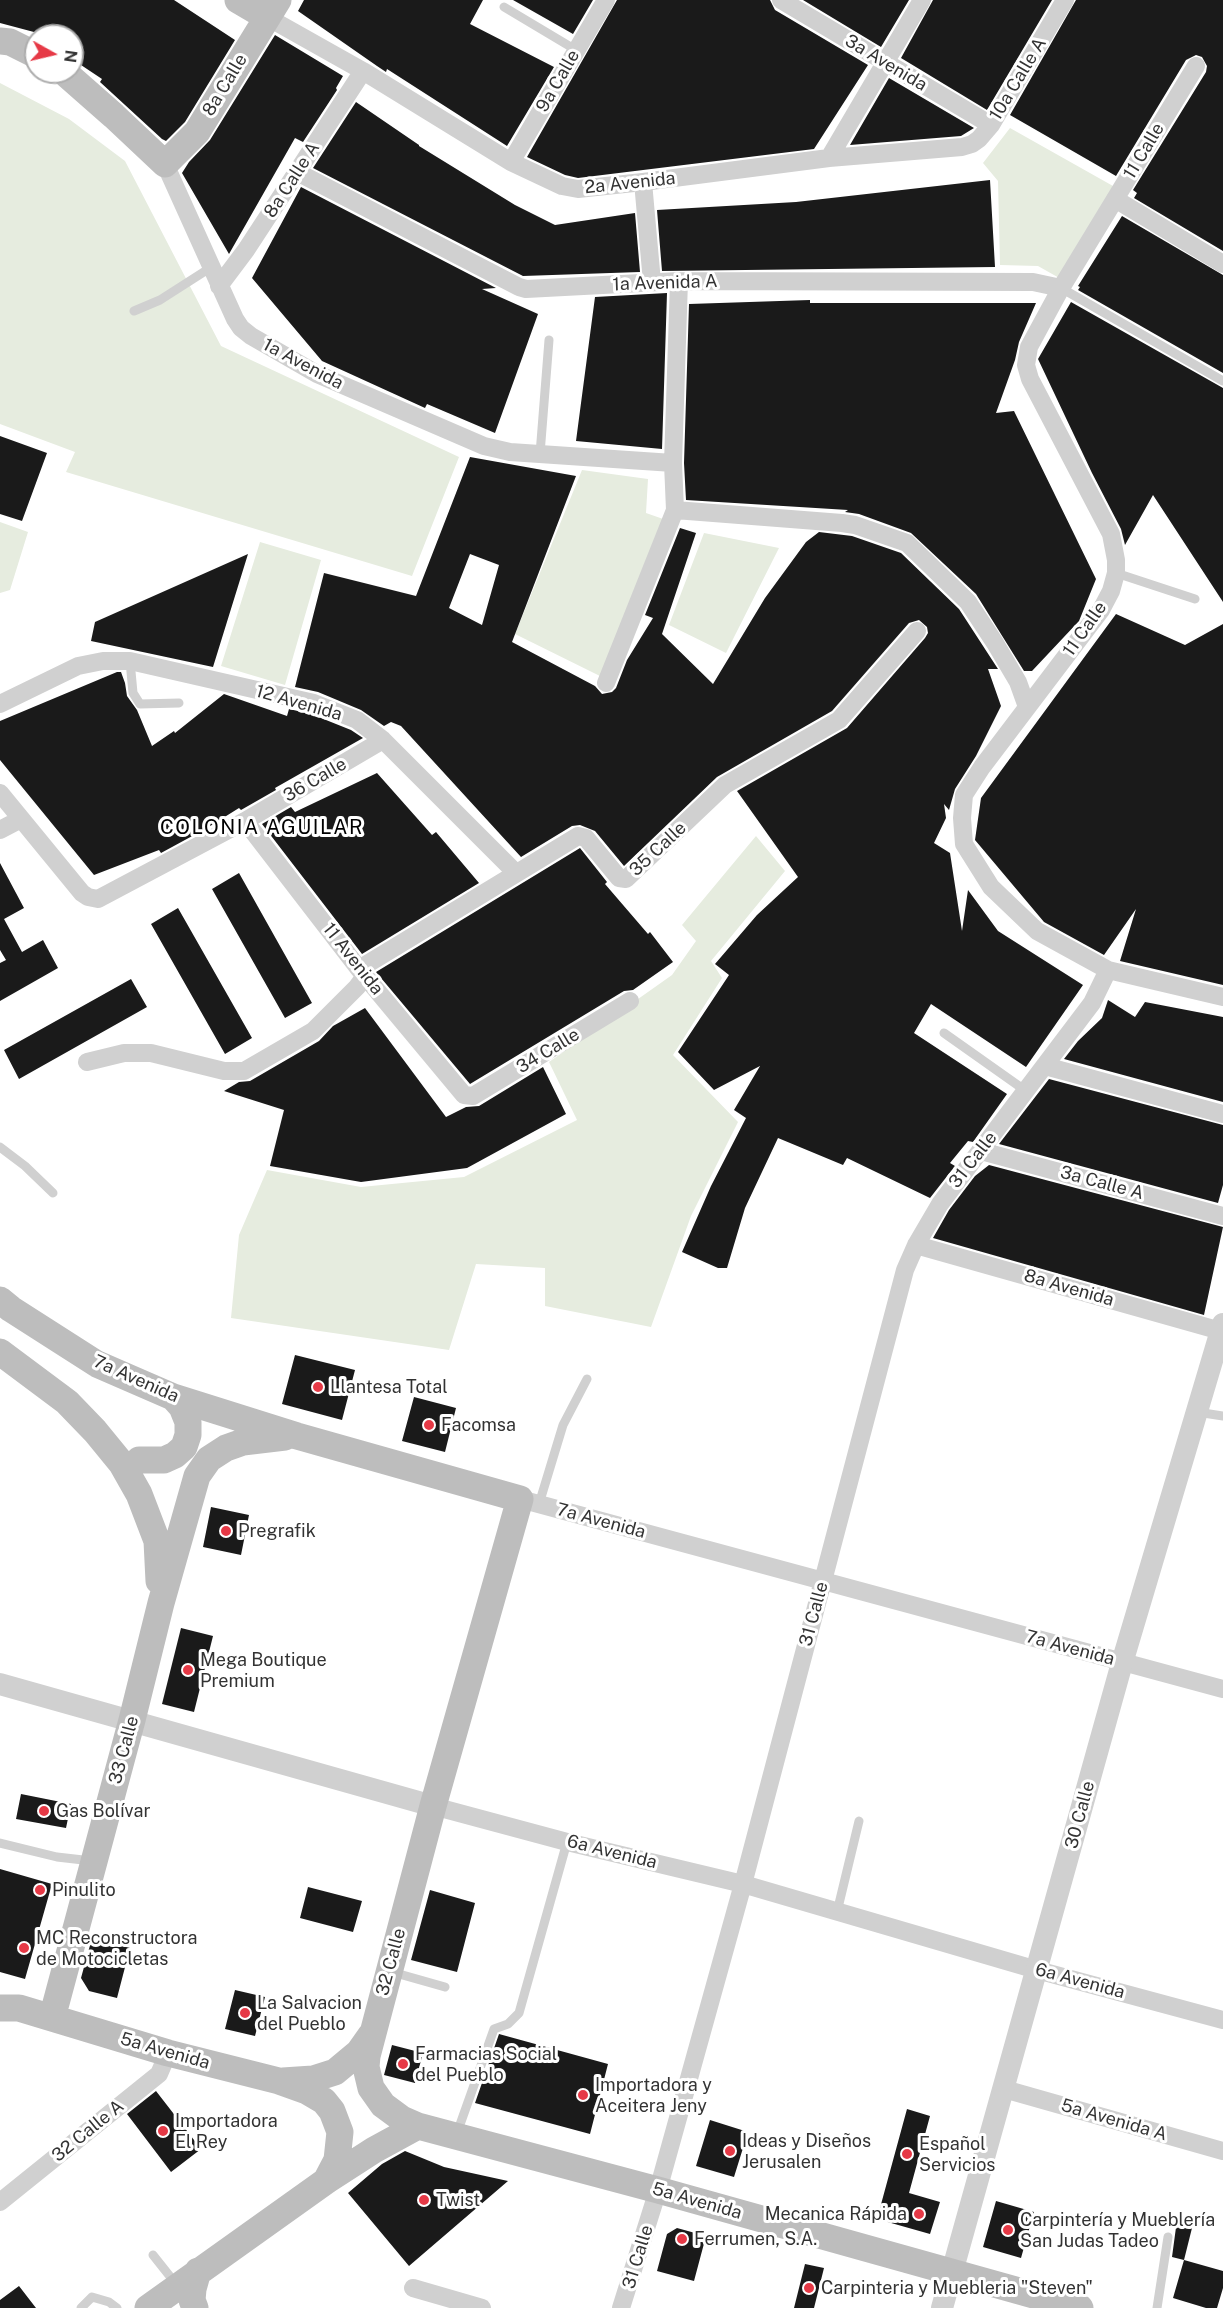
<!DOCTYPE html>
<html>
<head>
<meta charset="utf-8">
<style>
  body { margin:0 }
  #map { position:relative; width:1223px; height:2308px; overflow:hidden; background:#fff; font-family:"Public Sans",sans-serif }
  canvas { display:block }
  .north { position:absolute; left:24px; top:24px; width:60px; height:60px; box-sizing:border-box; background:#fff; border:2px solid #adadad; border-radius:50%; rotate:98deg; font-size:16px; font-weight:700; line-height:24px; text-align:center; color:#333 }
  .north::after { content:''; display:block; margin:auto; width:21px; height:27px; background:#e63946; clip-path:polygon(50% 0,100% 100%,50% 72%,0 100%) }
</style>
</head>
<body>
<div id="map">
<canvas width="1223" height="2308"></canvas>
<div class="north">N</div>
</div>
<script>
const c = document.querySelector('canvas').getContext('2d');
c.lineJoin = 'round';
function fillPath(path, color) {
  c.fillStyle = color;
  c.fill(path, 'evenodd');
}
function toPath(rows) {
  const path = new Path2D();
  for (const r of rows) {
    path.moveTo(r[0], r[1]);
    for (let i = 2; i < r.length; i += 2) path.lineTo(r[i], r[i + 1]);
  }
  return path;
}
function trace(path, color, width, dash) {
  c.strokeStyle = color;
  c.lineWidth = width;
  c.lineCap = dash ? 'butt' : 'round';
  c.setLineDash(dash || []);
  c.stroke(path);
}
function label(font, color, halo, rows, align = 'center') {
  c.font = font + ' "Public Sans",sans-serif';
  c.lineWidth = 6;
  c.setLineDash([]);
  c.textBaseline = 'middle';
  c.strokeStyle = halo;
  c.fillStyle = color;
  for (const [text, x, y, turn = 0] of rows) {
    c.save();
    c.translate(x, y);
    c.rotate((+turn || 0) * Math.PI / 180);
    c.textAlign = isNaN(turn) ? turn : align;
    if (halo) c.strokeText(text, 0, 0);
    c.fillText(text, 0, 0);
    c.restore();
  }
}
fillPath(toPath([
  [0,83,69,119,125,161,221,346,459,457,412,576,66,472,75,452,0,424],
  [1010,128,1113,186,1061,279,1038,266,1000,265,998,181,983,163],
  [582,470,648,479,646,513,666,520,604,678,515,634],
  [0,522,28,532,10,590,0,593],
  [704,533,779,548,726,653,669,625],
  [260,542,321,560,285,685,221,666],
  [756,836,785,871,711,961,722,978,673,1055,738,1122,691,1216,651,1327,545,1306,545,1268,476,1264,449,1350,231,1318,239,1235,267,1170,361,1187,464,1177,577,1120,549,1062,672,975,696,941,682,925]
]), '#e6ecdf');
fillPath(toPath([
  [0,0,174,0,235,40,185,122,166,141,162,139,100,82,102,79,72,59,72,36,49,36,0,23],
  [304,0,483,0,470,24,554,67,507,146,387,69,386,72,377,66,298,11],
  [513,0,593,0,573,34],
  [617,0,770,0,775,10,868,65,814,149,578,178,565,175,527,157],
  [803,0,909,0,881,47],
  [933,0,1052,0,987,110,901,58],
  [1076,0,1223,0,1223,251,1134,198,1137,193,1133,190,1206,72,1207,66,1202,57,1196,55,1186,60,1116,176,1010,115],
  [275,35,343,76,336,88,337,90,303,142,295,138,229,254,182,173,189,162,210,140],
  [889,78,974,128,961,136,850,145],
  [356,102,419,145,419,146,515,205,555,225,635,213,640,272,523,276,313,168],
  [990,180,995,267,662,271,657,210,796,202],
  [301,187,496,288,482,289,538,314,495,433,427,404,425,408,322,361,252,278],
  [1122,216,1223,275,1223,373,1078,290,1080,287,1078,286],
  [667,293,662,449,576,441,595,297],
  [810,300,810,303,1036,303,1019,342,1015,360,996,413,1014,411,1096,579,1079,621,1032,671,1024,671,976,594,911,533,859,514,845,512,848,510,686,500,684,463,689,304],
  [1071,302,1223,388,1223,602,1153,495,1125,545,1121,529,1092,473,1038,359],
  [0,436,47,453,22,521,0,514],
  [470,457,576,476,512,642,595,686,602,694,612,692,616,688,627,660,653,618,645,615,680,528,696,533,662,634,713,684,765,598,806,542,819,532,852,536,901,553,959,609,998,669,988,669,1001,706,976,756,955,789,949,810,944,804,946,818,934,843,950,853,962,931,968,890,998,931,1083,985,1026,1067,931,1004,914,1033,1007,1094,973,1142,968,1141,950,1163,955,1166,930,1198,847,1158,843,1165,778,1138,745,1208,727,1268,718,1268,682,1252,711,1186,746,1118,734,1110,760,1066,714,1090,678,1052,729,975,715,964,757,915,798,877,737,791,847,728,925,638,928,633,927,627,919,620,909,623,832,711,717,777,624,866,595,831,580,825,572,826,521,857,401,726,391,722,384,726,361,710,318,692,295,687,324,573,416,596],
  [470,554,499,565,482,625,449,608],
  [248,554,213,667,91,641,95,622],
  [1116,614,1185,645,1223,624,1223,985,1120,961,1136,909,1104,955,1044,922,975,840,981,798],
  [117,672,121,672,125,683,127,696,137,710,152,746,174,731,175,733,224,694,287,716,289,709,311,714,351,730,363,738,275,788,276,790,241,810,239,808,207,828,161,853,159,850,94,875,0,760,0,721],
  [377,773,432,835,436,832,479,883,362,954,262,824,291,807,295,812],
  [580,848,607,882,605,884,648,934,650,932,673,962,633,990,624,991,470,1084,376,972],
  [0,863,24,908,4,919,22,952,43,940,58,968,0,1001,0,963,6,960,0,950],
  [239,873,312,1003,285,1018,212,889],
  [178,908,252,1038,225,1054,151,924],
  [131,979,147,1007,19,1079,4,1050],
  [1108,1000,1135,1017,1145,1002,1223,1017,1223,1102,1064,1059,1078,1041,1102,1018],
  [365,1008,446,1117,466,1107,479,1106,543,1067,566,1114,467,1168,361,1182,270,1166,284,1110,224,1091,239,1082,250,1081,319,1041,333,1026],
  [1049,1079,1223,1125,1223,1185,1218,1203,999,1144],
  [989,1165,1223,1227,1204,1315,933,1238,949,1210,975,1176],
  [295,1355,355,1370,342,1420,282,1404],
  [414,1397,456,1408,445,1452,402,1441],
  [211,1507,249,1515,241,1555,203,1547],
  [181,1628,213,1636,194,1712,162,1704],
  [21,1794,71,1804,66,1828,16,1819],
  [0,1869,52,1884,25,1979,0,1972],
  [308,1887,362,1901,353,1932,300,1918],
  [430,1890,475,1903,457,1972,411,1960],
  [92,1938,130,1948,117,1998,89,1991,81,1978],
  [235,1990,265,1997,255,2036,225,2029],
  [499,2034,608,2064,590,2134,475,2103],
  [392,2045,423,2053,415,2083,384,2075],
  [156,2091,201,2149,171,2172,127,2114],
  [907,2109,930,2116,909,2193,940,2202,930,2234,877,2219],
  [710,2120,748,2132,734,2177,696,2166],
  [405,2151,444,2167,508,2181,409,2266,348,2193,382,2164],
  [996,2201,1034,2212,1021,2258,983,2247],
  [1177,2220,1193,2224,1184,2260,1172,2257],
  [677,2228,706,2236,694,2281,657,2271,667,2234],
  [1184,2260,1223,2271,1223,2288,1217,2308,1206,2308,1173,2298],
  [805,2264,824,2268,814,2308,794,2308],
  [19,2286,36,2308,0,2308,0,2300]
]), '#1a1a1a');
trace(toPath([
  [504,7,576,50],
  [1061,288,1223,381],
  [134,311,160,300,210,268],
  [540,454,549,340],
  [1116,573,1195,599],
  [130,661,133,693,140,704,179,703],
  [944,1033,1026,1091],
  [0,1147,25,1166,53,1193],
  [1197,1412,1223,1416],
  [539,1504,563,1425,587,1379],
  [0,1843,57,1857,92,1861],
  [837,1912,859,1821],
  [392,1972,445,1987],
  [457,2133,494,2029,508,2024,519,2013,567,1842],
  [153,2255,176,2284],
  [81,2308,92,2297,109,2302,117,2308],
  [1157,2308,1168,2237]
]), '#d0d0d0', 9);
trace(toPath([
  [781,0,991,125],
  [267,17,363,71,511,162,562,186,578,189,643,182,829,158,962,147,972,144,979,139,991,125,1065,0],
  [1196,66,1061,288,1029,347,1026,365,1030,379,1111,534,1116,560,1116,573,1111,591,1101,610,982,767,964,795,962,818,964,844,991,887,1037,931,1108,970,1223,997],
  [829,158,922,0],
  [511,162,606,0],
  [165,164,235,319,241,328,251,336,317,374,484,446,510,452,673,463],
  [297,172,519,287,526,289,679,281,1033,282,1061,288],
  [643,182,652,282],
  [1115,199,1223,264],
  [219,286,246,250,363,71],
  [675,510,842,523,855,525,907,543,968,602,995,643,1018,682,1027,707],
  [606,683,675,510,673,463,679,281],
  [0,704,78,666,103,661,130,661,314,703,357,720,383,740,516,873],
  [0,793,82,893,88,897,98,899,245,821,383,740],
  [245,821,359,969,464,1095,473,1096,630,1001],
  [0,830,21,819],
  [359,969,578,836,586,838,619,878,626,879,725,785,839,720,917,631],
  [87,1062,124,1053,151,1053,224,1071,244,1071,313,1031,357,987,365,976],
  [1045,1066,1223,1114],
  [981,1151,1223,1216],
  [916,1245,1221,1331],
  [520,1499,1223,1689],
  [433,1806,567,1842,743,1884,1037,1970,1223,2020],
  [1004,2089,1223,2151],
  [0,2202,159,2074,168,2053],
  [413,2288,482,2308],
  [621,2308,658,2190,743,1884,905,1270,916,1245,940,1204,1092,1003,1108,970]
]), '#d0d0d0', 18);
trace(toPath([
  [0,1684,433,1806],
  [942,2308,1122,1663,1223,1324]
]), '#d0d0d0', 22);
trace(toPath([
  [238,0,267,17],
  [0,41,10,42,36,55],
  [64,72,114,116,165,164,197,132,278,0],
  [0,1300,11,1309,97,1364,173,1397,297,1436,520,1499,433,1806,367,2056,366,2067,371,2088,383,2105,402,2119,418,2126,658,2190,1080,2308],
  [0,1352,67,1402,95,1431,122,1464,139,1494,157,1541,159,1581],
  [139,1460,164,1460,175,1455,184,1447,188,1435,188,1422,182,1407,173,1397],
  [0,2008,19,2008,168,2053,279,2081,307,2091,324,2101,332,2111,340,2132,337,2160,326,2181],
  [52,2018,132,1720,161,1603,197,1476,209,1459,226,1448,243,1442,285,1437],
  [283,2081,313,2079,335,2072,359,2052,371,2035],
  [148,2308,326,2181,374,2150,418,2126],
  [195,2308,192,2300,193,2289,198,2271]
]), '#bdbdbd', 27);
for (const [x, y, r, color] of [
  [318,1387,6,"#e63946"],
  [429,1425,6,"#e63946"],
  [226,1531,6,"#e63946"],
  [188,1670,6,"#e63946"],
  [44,1811,6,"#e63946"],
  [40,1890,6,"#e63946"],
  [24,1948,6,"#e63946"],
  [245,2013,6,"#e63946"],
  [403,2064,6,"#e63946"],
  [583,2095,6,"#e63946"],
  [163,2131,6,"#e63946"],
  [730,2151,6,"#e63946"],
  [907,2154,6,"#e63946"],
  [424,2200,6,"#e63946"],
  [919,2214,6,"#e63946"],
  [1008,2230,6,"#e63946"],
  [682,2239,6,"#e63946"],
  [809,2288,6,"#e63946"]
]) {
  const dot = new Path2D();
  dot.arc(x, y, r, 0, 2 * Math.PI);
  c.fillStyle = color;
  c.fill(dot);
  trace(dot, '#fff', 2);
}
label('18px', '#333', '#fff', [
  ["3a Avenida",886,63,31],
  ["10a Calle A",1018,79,-59],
  ["9a Calle",558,81,-60],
  ["8a Calle",225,85,-59],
  ["11 Calle",1144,151,-59],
  ["8a Calle A",292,180,-57],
  ["2a Avenida",630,183,-6],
  ["1a Avenida A",665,283,-2],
  ["1a Avenida",303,364,28],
  ["11 Calle",1085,629,-55],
  ["12 Avenida",299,703,16],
  ["36 Calle",315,780,-30],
  ["35 Calle",658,849,-43],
  ["11 Avenida",353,959,52],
  ["34 Calle",548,1051,-31],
  ["31 Calle",973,1160,-52],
  ["3a Calle A",1102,1183,15],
  ["8a Avenida",1069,1288,16],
  ["7a Avenida",136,1379,24],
  ["7a Avenida",601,1521,15],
  ["31 Calle",814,1614,-75],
  ["7a Avenida",1070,1648,15],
  ["33 Calle",124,1750,-75],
  ["30 Calle",1080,1815,-75],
  ["6a Avenida",612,1852,14],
  ["32 Calle",391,1962,-75],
  ["6a Avenida",1080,1981,15],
  ["5a Avenida",165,2051,16],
  ["5a Avenida A",1114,2120,16],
  ["32 Calle A",88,2131,-39],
  ["5a Avenida",697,2201,16],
  ["31 Calle",638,2257,-73]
]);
label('18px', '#333', '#fff', [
  ["Llantesa Total",330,1387],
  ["Facomsa",441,1425],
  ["Pregrafik",238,1531],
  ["Mega Boutique",200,1660],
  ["Premium",200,1681],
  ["Gas Bolívar",56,1811],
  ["Pinulito",52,1890],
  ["MC Reconstructora",36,1938],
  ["de Motocicletas",36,1959],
  ["La Salvacion",257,2003],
  ["del Pueblo",257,2024],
  ["Farmacias Social",415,2054],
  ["del Pueblo",415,2075],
  ["Importadora y",595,2085],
  ["Aceitera Jeny",595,2106],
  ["Importadora",175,2121],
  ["El Rey",175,2142],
  ["Ideas y Diseños",742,2141],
  ["Jerusalen",742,2162],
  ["Español",919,2144],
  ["Servicios",919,2165],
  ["Twist",436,2200],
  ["Mecanica Rápida",907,2214,"right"],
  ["Carpintería y Mueblería",1020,2220],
  ["San Judas Tadeo",1020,2241],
  ["Ferrumen, S.A.",694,2239],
  ["Carpinteria y Muebleria \"Steven\"",821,2288]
], 'left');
c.letterSpacing = '1.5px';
label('20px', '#000', '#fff', [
  ["COLONIA AGUILAR",262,828]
]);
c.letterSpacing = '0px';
</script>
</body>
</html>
